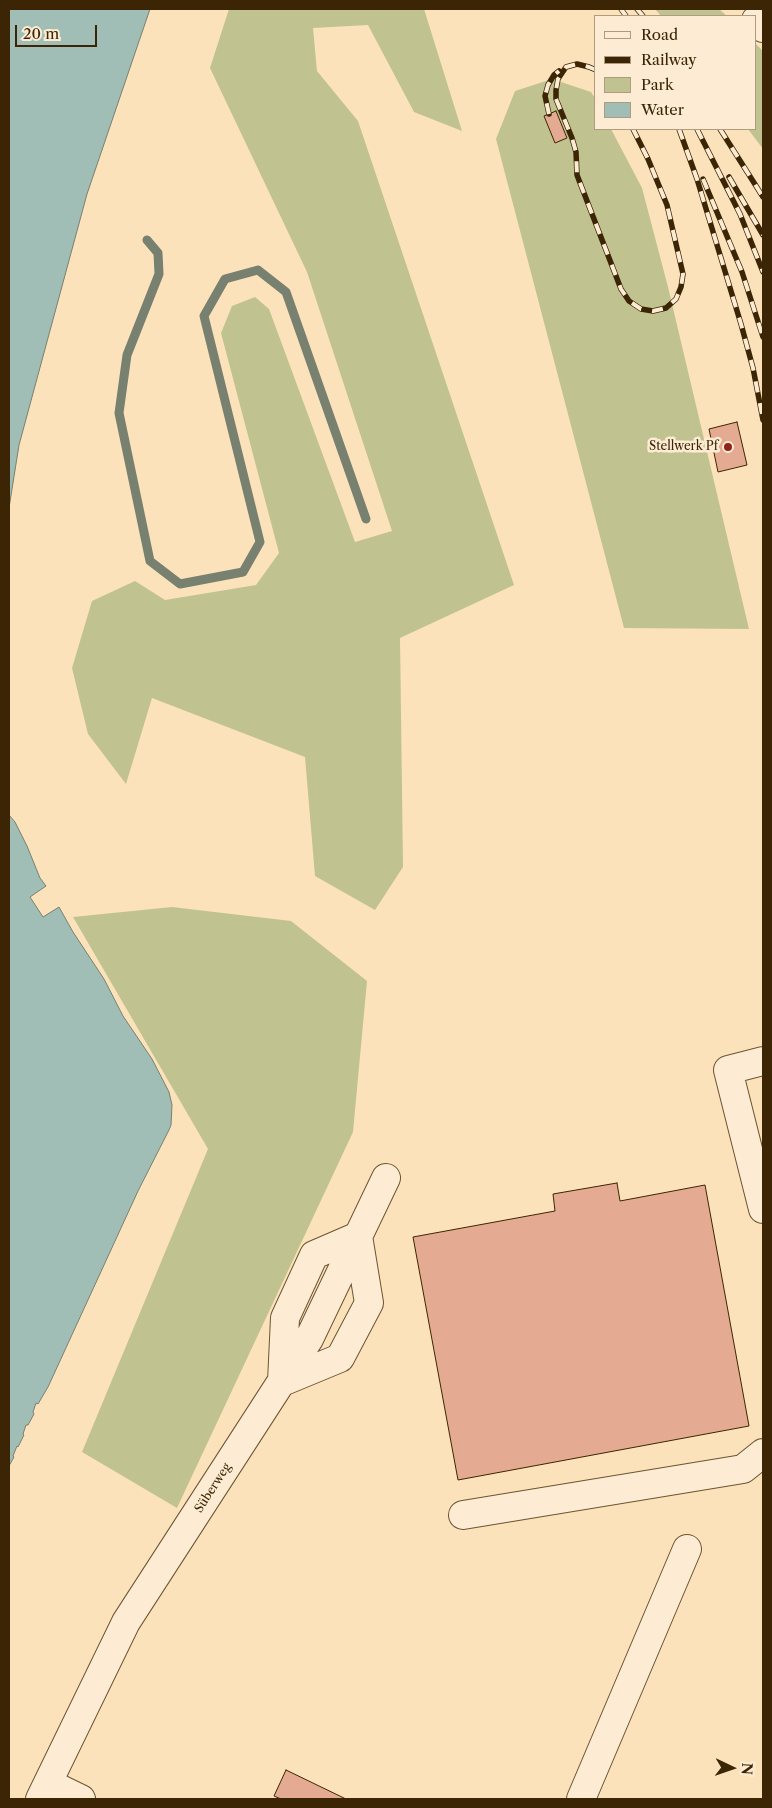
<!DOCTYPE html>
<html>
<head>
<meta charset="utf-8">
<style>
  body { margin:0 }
  #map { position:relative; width:772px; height:1808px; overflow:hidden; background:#fce2bb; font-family:"Libre Caslon Text",serif }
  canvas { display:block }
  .frame { position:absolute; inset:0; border:10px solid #3b2504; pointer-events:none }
  .legend { position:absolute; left:594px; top:15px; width:162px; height:115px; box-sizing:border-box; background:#fdecd3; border:1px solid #af9c80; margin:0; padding:6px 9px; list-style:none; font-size:15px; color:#3b2504 }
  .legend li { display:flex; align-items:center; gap:10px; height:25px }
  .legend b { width:25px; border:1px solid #af9c80 }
  .north { position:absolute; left:707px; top:1743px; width:50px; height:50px; -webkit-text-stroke:4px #fdecd3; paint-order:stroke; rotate:93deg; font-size:14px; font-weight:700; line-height:20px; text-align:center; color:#3b2504 }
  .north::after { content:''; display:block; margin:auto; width:18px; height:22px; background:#3b2504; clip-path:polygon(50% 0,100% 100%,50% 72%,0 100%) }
  .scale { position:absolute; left:15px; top:25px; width:82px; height:22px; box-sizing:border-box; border:2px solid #3b2504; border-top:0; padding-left:6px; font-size:15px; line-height:18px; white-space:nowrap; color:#3b2504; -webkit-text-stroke:4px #fdecd3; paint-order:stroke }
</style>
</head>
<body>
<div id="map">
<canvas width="772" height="1808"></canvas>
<div class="frame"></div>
<ul class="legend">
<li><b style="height:6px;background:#fdecd3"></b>Road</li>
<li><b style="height:6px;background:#3b2504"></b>Railway</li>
<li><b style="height:14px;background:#c0c390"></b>Park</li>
<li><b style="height:14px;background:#a0bdb6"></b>Water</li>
</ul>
<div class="north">N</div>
<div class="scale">20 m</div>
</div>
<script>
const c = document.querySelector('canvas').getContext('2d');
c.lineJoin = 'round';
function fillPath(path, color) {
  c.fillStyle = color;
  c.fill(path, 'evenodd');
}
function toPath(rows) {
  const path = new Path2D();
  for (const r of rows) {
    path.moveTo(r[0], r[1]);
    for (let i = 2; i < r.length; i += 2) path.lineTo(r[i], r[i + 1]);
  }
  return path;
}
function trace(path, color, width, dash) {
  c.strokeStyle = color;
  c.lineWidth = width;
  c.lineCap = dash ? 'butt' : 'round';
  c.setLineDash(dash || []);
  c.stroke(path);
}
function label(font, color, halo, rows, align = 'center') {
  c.font = font + ' "Libre Caslon Text",serif';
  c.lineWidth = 5;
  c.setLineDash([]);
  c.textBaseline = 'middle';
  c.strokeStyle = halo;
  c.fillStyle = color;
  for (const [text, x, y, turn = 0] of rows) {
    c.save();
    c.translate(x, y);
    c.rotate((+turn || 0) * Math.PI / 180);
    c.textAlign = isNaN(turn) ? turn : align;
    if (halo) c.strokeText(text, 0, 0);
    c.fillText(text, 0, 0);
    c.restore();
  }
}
fillPath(toPath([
  [229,9,424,9,462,131,414,112,368,25,313,28,317,71,358,121,514,585,400,638,403,867,375,910,315,876,305,757,152,698,126,784,88,734,72,668,92,601,135,581,165,600,256,585,279,553,221,333,232,306,255,297,269,309,355,542,392,531,307,272,210,68],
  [655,9,719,9,727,16,661,16],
  [756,44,763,51,763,149,748,129,756,129],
  [552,79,591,92,596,100,596,129,611,129,642,188,668,287,749,629,624,628,496,139,515,91],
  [172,907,291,921,367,981,353,1132,177,1508,82,1452,208,1149,73,917]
]), '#c0c390');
const water = toPath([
  [9,9,150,9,87,194,19,445,9,508,9,9],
  [9,815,15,822,27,846,40,878,46,886,30,897,43,917,59,907,73,932,104,979,123,1016,152,1059,169,1092,172,1105,171,1125,169,1130,138,1191,48,1387,38,1404,36,1403,33,1412,34,1414,28,1425,26,1425,23,1434,24,1435,18,1447,17,1446,13,1456,14,1457,9,1466,9,815]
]);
fillPath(water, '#a0bdb6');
trace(water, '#78806f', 1);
trace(toPath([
  [147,240,158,253,159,274,127,355,119,413,150,561,180,584,243,572,260,542,204,316,225,279,258,270,286,292,366,519]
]), '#78806f', 9);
const building = toPath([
  [556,111,567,138,555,143,544,116,556,111],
  [737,422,747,465,718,472,709,429,737,422],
  [617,1183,620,1201,705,1185,749,1426,458,1480,413,1237,555,1211,553,1194,617,1183],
  [286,1770,346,1799,281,1799,274,1796,286,1770]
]);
fillPath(building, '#e4ab92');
trace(building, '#3b2504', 1);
const minor = toPath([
  [756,20,763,28],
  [763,1061,728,1070,763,1209],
  [358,1236,369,1303,340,1358,282,1382,285,1318,314,1255,358,1236],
  [463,1515,743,1469,763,1453],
  [48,1783,81,1799],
  [40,1799,126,1622,309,1339,386,1178],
  [581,1799,687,1549]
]);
trace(minor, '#6b5432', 30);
trace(minor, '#fdecd3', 28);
const rail = toPath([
  [621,9,626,16],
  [637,9,643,16],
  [596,70,589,67,577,64,566,67,558,79,556,90,556,99,572,138,576,152,577,175,621,289,629,301,641,309,653,311,666,308,676,299,681,287,683,274,667,205,648,159,633,129],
  [549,114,545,96,548,85,554,75,559,71],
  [679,129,697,179,741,324,753,368,763,420],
  [697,129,740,214,763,272],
  [720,129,763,197],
  [729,177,763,235],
  [703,179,742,272,763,337]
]);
trace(rail, '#3b2504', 5.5);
trace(rail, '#fdecd3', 4, [11]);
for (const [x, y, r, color] of [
  [728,447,5,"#8f2418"]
]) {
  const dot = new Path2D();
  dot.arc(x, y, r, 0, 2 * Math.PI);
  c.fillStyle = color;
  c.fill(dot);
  trace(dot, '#fdecd3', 2);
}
label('12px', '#3b2504', '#fdecd3', [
  ["Stellwerk Pf",718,447]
], 'right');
label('12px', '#3b2504', '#fdecd3', [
  ["Süberweg",213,1488,-57]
]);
</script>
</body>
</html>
